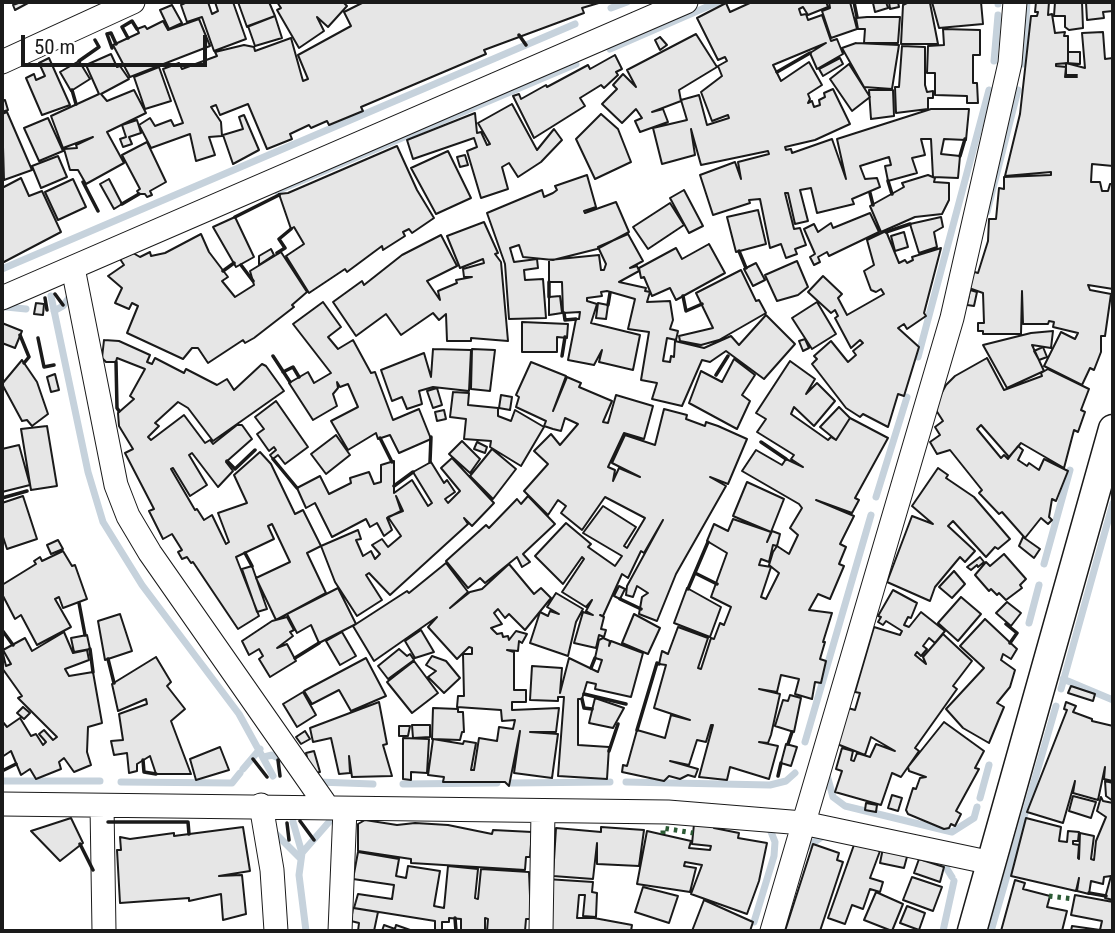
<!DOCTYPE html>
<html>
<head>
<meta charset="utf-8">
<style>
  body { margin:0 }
  #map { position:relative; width:1115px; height:933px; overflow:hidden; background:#fff; font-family:"Roboto Condensed",sans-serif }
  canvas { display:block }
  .frame { position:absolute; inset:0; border:4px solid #1a1a1a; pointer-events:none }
  .scale { position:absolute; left:21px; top:35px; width:186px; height:32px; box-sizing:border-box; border:4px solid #1a1a1a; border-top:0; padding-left:9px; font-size:21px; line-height:24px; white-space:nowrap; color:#1a1a1a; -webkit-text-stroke:5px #fff; paint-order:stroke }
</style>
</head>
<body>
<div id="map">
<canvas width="1115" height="933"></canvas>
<div class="frame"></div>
<div class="scale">50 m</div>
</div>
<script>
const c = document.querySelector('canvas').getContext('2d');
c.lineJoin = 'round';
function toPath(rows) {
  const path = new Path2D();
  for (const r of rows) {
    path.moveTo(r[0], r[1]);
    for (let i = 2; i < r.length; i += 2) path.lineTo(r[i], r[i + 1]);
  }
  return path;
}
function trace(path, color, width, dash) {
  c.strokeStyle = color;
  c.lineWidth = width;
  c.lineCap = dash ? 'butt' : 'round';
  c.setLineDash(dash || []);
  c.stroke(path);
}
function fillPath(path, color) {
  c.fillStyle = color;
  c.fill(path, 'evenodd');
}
trace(toPath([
  [998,4,998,2],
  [611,8,627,2],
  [610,49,718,2],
  [994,61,998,15],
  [1023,64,1027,2],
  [277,191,576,64],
  [987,212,1018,90],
  [2,269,575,24],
  [51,296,88,472,103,522,142,585,239,714,273,776],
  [6,307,26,309],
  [54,311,63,306,73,292],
  [918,357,989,90],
  [876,497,907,397],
  [1044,564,1070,470],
  [1029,623,1039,585],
  [1063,679,1113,700],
  [1061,689,1113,503],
  [805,742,871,515],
  [264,757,272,755,287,762],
  [243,769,260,749],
  [827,775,833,797,845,806,952,832,974,818,977,807],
  [2,781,100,781],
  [121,782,232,783,240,773],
  [318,782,373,784],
  [626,782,770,785,786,781,795,773],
  [511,783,610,782],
  [403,784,497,783],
  [980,798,989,765],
  [293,822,302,853,299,875,306,931],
  [272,830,301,859],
  [804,849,826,834],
  [301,854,336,814],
  [942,861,952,877],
  [754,922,774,856,775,842,768,824],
  [943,931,954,881],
  [991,931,1056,706]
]), '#c6d2dc', 7);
const building = toPath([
  [21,2,28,3,15,10,13,5,21,2],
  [187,2,208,2,212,14,218,11,215,2,233,2,246,39,214,51,202,17,187,22,181,5,187,2],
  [238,2,269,2,275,16,247,27,238,2],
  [277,2,343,2,347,6,328,27,317,17,324,31,299,48,277,10,281,8,277,2],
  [364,2,602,2,582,8,584,13,484,50,486,54,361,107,363,111,329,125,327,121,311,128,309,125,290,134,292,139,267,149,248,104,220,115,216,105,211,107,221,122,222,136,209,137,215,155,196,161,190,134,151,148,139,125,150,118,155,126,171,120,174,126,183,123,163,69,179,63,182,69,217,56,215,52,244,45,254,47,255,51,291,38,303,81,308,79,298,55,351,26,344,12,364,2],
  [752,2,826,2,828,7,808,15,803,7,799,9,801,15,806,14,808,20,822,15,831,41,837,39,843,54,817,69,810,53,826,43,773,65,781,81,809,62,822,85,808,94,810,99,808,103,812,101,814,107,820,105,819,100,825,97,824,93,833,89,850,124,815,140,785,147,786,150,791,149,792,153,832,139,846,179,837,139,931,109,969,109,966,140,944,139,941,154,960,156,958,178,933,177,931,139,921,139,925,155,912,158,917,173,888,181,885,166,891,165,889,157,860,166,865,179,877,178,880,187,852,199,854,204,817,213,811,188,800,190,808,221,795,224,788,193,785,193,794,229,800,228,806,245,795,249,797,254,786,258,781,244,770,248,760,199,749,200,750,203,713,215,700,175,735,162,741,179,738,162,769,154,768,151,701,165,691,129,695,155,662,164,653,128,687,120,681,100,699,95,707,125,729,118,728,115,712,121,701,92,722,76,718,66,727,61,725,57,718,60,697,18,726,3,730,12,752,2],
  [829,2,850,2,857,29,831,38,822,11,830,8,829,2],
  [886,2,888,8,875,12,873,3,886,2],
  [889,2,898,2,899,7,890,9,889,2],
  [909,2,930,3,938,44,901,44,903,5,909,2],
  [932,2,981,2,983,24,939,28,932,2],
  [1036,2,1049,2,1048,15,1052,14,1055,33,1065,32,1064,36,1068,36,1068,63,1056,64,1056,66,1066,67,1065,77,1077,75,1066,75,1066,63,1085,68,1082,33,1103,32,1105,59,1113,58,1113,166,1092,164,1091,182,1100,182,1102,191,1108,191,1110,184,1113,184,1113,289,1088,285,1090,290,1111,294,1105,336,1101,336,1101,352,1094,370,1090,368,1082,385,1044,366,1061,332,1075,339,1078,333,1053,327,1054,322,1049,321,1048,324,1023,324,1022,291,1021,334,983,334,983,331,978,331,978,323,984,323,983,293,966,287,971,271,978,273,988,241,989,219,996,219,999,188,1004,189,1004,177,1051,175,1051,172,1005,176,1020,114,1031,16,1037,16,1038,12,1035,12,1036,2],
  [1055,2,1082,2,1083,28,1069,30,1065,27,1065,16,1054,16,1055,2],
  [1086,2,1113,2,1113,11,1103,12,1104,18,1087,20,1086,2],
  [172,5,182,23,169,29,160,10,172,5],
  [275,16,282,38,255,46,248,26,275,16],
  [867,17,900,17,898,43,864,43,865,29,858,29,856,18,867,17],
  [199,19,210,46,130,77,113,45,139,33,137,29,145,26,147,29,163,21,168,30,199,19],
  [943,29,980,30,980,55,973,55,973,83,977,83,978,103,967,103,967,96,935,95,935,73,927,73,928,46,944,45,943,29],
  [696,34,717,67,679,90,681,101,652,112,663,109,668,122,640,132,635,121,642,118,636,109,622,123,602,104,617,89,613,85,623,74,636,87,627,70,696,34],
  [660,37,667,45,660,50,655,40,660,37],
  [856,43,899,45,892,89,864,87,842,48,856,43],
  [902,46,925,47,925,85,927,92,933,91,933,98,928,98,928,109,896,113,895,87,899,87,902,46],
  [1068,52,1080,52,1080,64,1066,63,1066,75,1077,77,1065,77,1066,67,1056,66,1056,64,1068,63,1068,52],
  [111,54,117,67,120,66,129,79,101,94,107,101,134,90,146,113,107,132,124,163,86,184,78,170,70,170,64,149,77,148,76,145,93,137,63,148,51,116,99,94,86,65,111,54],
  [615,55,622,69,616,72,618,75,604,88,601,85,580,98,585,106,534,138,513,96,519,94,521,99,546,85,547,87,588,65,590,69,615,55],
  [49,58,70,105,42,115,26,78,34,74,36,80,45,76,39,63,49,58],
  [840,58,843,64,823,76,819,69,840,58],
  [79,61,90,79,71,91,60,72,79,61],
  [849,64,870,97,852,111,830,79,849,64],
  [159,67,171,101,145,109,134,77,159,67],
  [869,90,893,90,894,116,871,119,869,90],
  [5,100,8,110,2,112,2,101,5,100],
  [512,104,537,150,554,129,562,140,541,162,518,177,509,163,502,167,508,189,481,198,467,151,477,147,474,138,413,159,407,140,475,113,477,133,481,132,487,145,490,144,478,123,512,104],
  [7,112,32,170,4,180,2,114,7,112],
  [601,114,618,129,631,162,595,179,576,139,601,114],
  [244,115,259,150,233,164,223,135,243,129,239,117,244,115],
  [48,118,63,151,39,161,24,128,48,118],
  [137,120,141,133,129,137,132,144,123,147,120,139,126,137,122,125,137,120],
  [147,142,166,182,150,191,152,195,147,197,145,194,139,194,137,191,140,189,122,155,147,142],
  [397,146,417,190,434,218,412,233,409,229,403,232,405,236,383,250,382,246,347,272,345,269,309,293,286,256,304,244,294,227,291,229,279,194,288,193,397,146],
  [448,151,471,198,436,214,411,168,448,151],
  [465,155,468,165,460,167,457,157,465,155],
  [58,156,67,177,41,188,32,166,58,156],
  [587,175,596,207,584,211,585,213,616,202,629,232,597,249,553,260,523,257,519,245,510,248,514,262,537,259,538,268,524,270,525,280,543,279,546,318,509,319,505,264,487,213,542,190,544,197,553,193,557,190,555,186,587,175],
  [928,175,935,178,934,182,949,183,949,200,942,214,915,217,881,232,870,206,904,187,902,183,928,175],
  [21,178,29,196,42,191,61,232,2,263,2,188,21,178],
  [73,179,86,207,58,220,45,192,73,179],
  [109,179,122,204,114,209,100,184,109,179],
  [684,190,703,226,689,233,670,198,684,190],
  [670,203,684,225,648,249,633,227,670,203],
  [758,210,766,244,736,252,727,217,758,210],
  [870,213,879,232,829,256,827,252,818,257,820,262,814,265,810,257,815,254,804,229,814,224,818,232,831,223,833,228,870,213],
  [235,217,254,257,236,267,213,227,235,217],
  [941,217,943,227,934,232,937,247,919,253,910,224,941,217],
  [484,222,498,253,495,254,501,262,508,341,471,338,471,341,447,341,446,314,439,320,433,313,401,335,386,314,356,336,333,302,362,281,364,285,402,255,441,235,457,266,427,281,440,300,438,291,457,283,456,280,472,277,464,277,463,269,484,263,483,259,460,268,447,236,484,222],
  [886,231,899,263,905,260,907,263,913,260,912,257,941,248,924,313,926,316,907,329,904,324,898,328,919,347,904,396,898,394,888,427,863,414,860,417,846,408,812,364,817,359,814,356,831,341,848,362,856,355,853,351,863,343,860,340,851,348,835,318,838,316,835,310,831,313,808,292,823,276,842,294,838,298,847,315,884,294,881,289,876,292,871,290,864,271,874,265,867,240,886,231],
  [904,232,908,247,895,251,891,236,904,232],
  [201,234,209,252,228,277,222,281,235,297,254,285,250,271,281,252,307,292,292,305,294,307,254,338,245,343,243,340,208,363,198,348,192,348,183,359,127,333,138,306,132,303,129,309,115,303,122,288,108,276,124,265,120,259,133,253,140,257,150,252,151,256,165,253,201,234],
  [628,234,643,261,630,268,637,266,639,271,619,282,646,288,645,291,650,292,647,302,670,301,673,320,670,329,678,331,676,340,667,338,663,361,670,362,671,356,674,357,675,341,704,348,731,336,739,345,766,315,795,344,764,379,726,351,710,362,702,360,682,406,652,399,657,383,641,380,649,332,628,329,635,299,607,291,601,292,602,296,587,298,587,301,597,304,591,323,640,335,633,370,599,362,602,350,594,365,568,360,576,319,579,319,580,312,563,313,562,282,549,282,549,260,599,255,601,270,604,270,606,264,598,247,628,234],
  [709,244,725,273,676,300,670,288,652,296,644,277,641,278,639,268,676,248,682,259,709,244],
  [271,249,274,255,259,265,259,256,271,249],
  [797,261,808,287,798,295,777,301,765,275,797,261],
  [756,263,765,280,753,286,744,269,756,263],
  [741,270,756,301,759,300,766,313,719,340,701,345,680,341,679,336,713,328,696,293,741,270],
  [970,290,977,292,974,306,967,305,970,290],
  [560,296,562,313,549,315,549,297,560,296],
  [323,302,341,327,328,337,338,349,353,340,371,373,375,372,393,420,419,409,431,439,399,453,390,435,378,439,376,433,348,450,331,421,358,407,348,384,340,387,337,382,338,388,333,394,337,406,313,420,289,383,308,372,314,383,331,373,293,324,323,302],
  [817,302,836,334,812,349,792,318,817,302],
  [36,303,44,304,43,315,34,314,36,303],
  [598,303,608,305,606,319,596,318,598,303],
  [522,322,568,324,567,338,557,337,557,352,522,352,522,322],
  [2,323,22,331,15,348,2,343,2,323],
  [1053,331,1051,348,1032,345,1044,371,1007,388,983,345,1031,333,1053,331],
  [805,339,809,348,803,351,799,341,805,339],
  [104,340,119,341,150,355,147,362,152,364,155,358,184,373,186,369,217,385,227,379,234,390,262,364,266,366,284,391,213,441,188,408,178,402,155,423,159,426,148,437,151,440,184,415,205,443,210,440,213,444,237,425,242,425,252,439,226,462,233,471,218,487,192,453,189,455,207,485,190,496,173,468,171,469,195,510,197,509,204,520,212,515,226,544,229,542,218,513,247,503,234,475,260,452,271,464,295,514,303,510,321,546,307,553,326,593,276,620,256,578,290,562,272,524,268,526,274,539,236,557,259,616,238,629,193,562,191,563,187,557,182,559,178,552,182,550,172,534,163,539,149,511,154,509,125,453,133,449,119,426,118,413,134,399,130,396,145,369,117,358,116,362,106,362,102,358,104,340],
  [1043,347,1047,357,1039,360,1034,351,1043,347],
  [433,349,471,350,469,391,433,387,419,391,422,404,407,409,402,397,392,401,381,370,424,353,431,377,433,349],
  [472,349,495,350,490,391,471,389,472,349],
  [987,358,1004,390,1042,376,1041,373,1048,369,1089,389,1081,410,1085,412,1078,432,1074,430,1064,468,1021,443,1009,457,981,425,977,429,1001,458,1004,455,1008,459,1018,446,1023,450,1018,460,1027,466,1029,463,1039,470,1044,459,1068,471,1056,501,1052,499,1049,517,1052,520,1048,524,1041,518,1025,538,1002,512,999,514,979,493,982,490,950,450,937,454,930,442,940,435,935,427,943,421,934,407,946,385,955,376,987,358],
  [734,359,755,375,742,395,750,401,737,429,689,403,701,371,722,382,734,359],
  [22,360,37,382,48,414,32,426,27,420,22,421,2,384,22,360],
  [790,361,815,379,806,394,817,383,835,401,814,426,794,407,791,414,828,440,831,437,836,440,850,418,888,438,855,498,859,500,852,513,816,500,854,516,840,544,846,547,839,564,844,566,830,599,818,594,809,610,832,613,823,642,825,642,820,659,826,661,821,683,815,682,812,699,795,694,799,679,781,675,777,692,759,689,780,694,771,735,768,743,759,742,778,746,769,779,730,767,727,780,699,777,713,725,711,725,706,742,697,740,689,765,670,761,698,769,695,777,688,775,680,779,669,776,664,781,622,772,623,765,627,766,637,730,665,738,671,715,690,720,654,708,666,665,659,664,662,651,668,654,678,627,708,638,698,668,701,669,711,638,714,639,720,623,724,625,731,607,711,597,727,553,707,541,714,524,728,531,733,519,771,532,767,542,772,531,780,534,777,546,773,545,769,562,761,559,759,565,771,567,761,597,766,599,779,573,769,565,773,552,777,546,789,554,798,535,790,528,802,508,799,504,742,471,756,450,782,465,786,459,803,467,791,459,794,455,757,432,766,419,756,413,790,361],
  [531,362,566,376,553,411,567,377,581,383,579,387,612,401,603,422,608,423,616,395,653,406,644,439,624,433,608,467,615,470,613,481,619,468,640,477,612,463,625,435,655,445,664,409,687,415,686,419,705,426,706,422,718,426,747,439,728,484,710,477,726,486,676,574,657,621,639,614,642,597,648,593,637,586,633,597,626,595,627,586,663,520,644,553,641,551,628,578,622,574,603,616,600,615,604,617,601,629,606,630,604,637,599,635,596,648,574,643,583,612,593,615,586,611,592,600,586,607,562,592,584,559,582,557,563,584,535,556,566,523,591,544,588,547,615,566,622,556,583,533,603,506,636,527,624,546,627,548,645,518,605,497,582,530,561,513,566,506,558,500,548,515,524,491,548,464,534,451,551,434,560,445,578,424,565,418,561,431,553,429,544,426,546,421,516,407,519,397,516,395,531,362],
  [55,374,59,390,51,392,47,377,55,374],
  [437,388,442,405,433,408,427,391,437,388],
  [453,392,469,393,468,405,498,408,498,416,511,421,515,410,544,427,521,466,490,447,491,441,464,439,466,419,450,417,453,392],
  [501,395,512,397,510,410,499,408,501,395],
  [276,401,308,447,285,464,278,455,273,459,270,455,276,450,274,447,269,451,257,434,264,429,255,417,276,401],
  [839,407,850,418,836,440,820,427,839,407],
  [444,410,446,419,437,421,435,412,444,410],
  [47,426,57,486,31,490,21,429,47,426],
  [336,435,350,455,326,474,311,454,336,435],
  [462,441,480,459,470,473,449,454,462,441],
  [477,442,487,447,485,453,474,449,477,442],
  [19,445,30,485,2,492,2,449,19,445],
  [492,449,516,469,493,499,470,476,492,449],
  [452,458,494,503,472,526,464,518,468,524,390,595,369,573,366,575,382,600,357,616,335,582,321,546,358,530,361,539,356,540,363,556,371,551,375,559,380,554,372,545,382,539,388,547,401,536,388,517,403,511,396,496,401,511,387,518,392,530,384,536,377,523,370,527,366,519,332,537,315,503,306,508,297,488,320,476,329,494,351,483,350,478,369,472,374,484,381,482,381,465,394,461,394,493,412,480,428,506,432,503,413,472,431,462,444,483,447,480,455,492,445,499,448,503,460,491,441,468,452,458],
  [938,468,948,475,946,478,974,497,1010,539,998,549,995,547,986,557,953,521,948,526,975,551,965,562,960,557,935,587,930,601,887,582,912,516,933,524,912,506,938,468],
  [747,482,784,499,771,532,733,516,747,482],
  [23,496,37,539,7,549,2,534,2,503,23,496],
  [528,496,555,524,523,554,530,562,522,567,517,557,485,583,480,578,468,588,446,561,486,525,489,528,517,499,521,504,528,496],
  [1023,537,1040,549,1034,558,1019,546,1023,537],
  [58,540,63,549,51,554,47,545,58,540],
  [63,551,72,566,75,565,87,599,63,608,59,597,55,599,71,627,37,645,21,615,15,619,2,594,2,585,36,564,34,561,40,557,42,561,63,551],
  [1004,554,1026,579,1020,585,1022,588,1006,600,999,593,997,595,991,589,989,591,975,575,986,562,990,566,1004,554],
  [980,557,984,562,978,567,977,565,971,570,967,567,980,557],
  [446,563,468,592,450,608,470,592,482,589,509,564,534,594,541,588,551,598,525,630,509,614,505,618,498,609,494,613,502,624,491,628,497,634,502,633,503,637,508,636,509,640,516,631,527,634,522,643,519,641,518,651,507,650,514,652,514,690,526,690,526,702,512,702,512,710,559,708,556,732,530,732,558,734,552,778,514,773,520,731,509,786,505,782,443,782,444,777,428,775,433,739,463,744,464,741,476,743,471,770,474,770,479,738,497,741,499,727,513,729,515,720,502,721,501,710,457,707,458,696,464,696,463,654,472,654,472,648,469,647,457,659,428,627,437,617,374,661,353,626,407,591,409,593,446,563],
  [252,566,267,609,257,612,242,569,252,566],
  [954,571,965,584,952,598,939,587,954,571],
  [619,586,625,589,620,599,614,596,619,586],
  [338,588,356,624,319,643,311,625,297,633,287,614,338,588],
  [687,588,721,607,710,637,674,623,687,588],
  [893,590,917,603,911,618,908,617,904,625,909,627,921,612,945,631,935,643,929,638,923,646,927,649,921,656,917,652,915,655,926,664,923,657,943,634,972,661,953,686,957,689,915,748,919,751,901,777,892,773,881,805,835,792,842,771,836,769,842,748,853,751,851,760,854,761,857,753,870,757,876,744,895,751,871,737,865,755,837,744,848,708,855,710,860,693,855,692,874,627,900,635,902,631,886,621,883,625,878,622,881,617,878,616,893,590],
  [556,593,583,609,576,622,568,656,530,643,540,612,548,616,550,611,559,614,547,607,556,593],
  [961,597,981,614,958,641,938,623,961,597],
  [1007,602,1021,613,1011,626,996,613,1007,602],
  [120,614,132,651,105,660,98,621,120,614],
  [634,614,660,628,648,654,622,643,634,614],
  [287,617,294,630,290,632,293,636,277,648,287,644,296,661,270,677,259,659,263,656,259,649,249,655,242,641,272,621,287,617],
  [985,619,1017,649,1011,659,1003,654,1001,660,1015,670,1010,687,997,703,1004,707,989,743,963,728,946,709,984,668,960,646,985,619],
  [421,630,434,652,415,658,405,641,421,630],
  [64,632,73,653,87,650,89,660,65,669,69,676,93,672,102,723,88,727,87,752,91,765,74,772,64,758,59,762,61,769,36,779,30,769,21,775,11,751,2,757,2,721,7,727,20,718,31,736,36,734,43,745,46,742,39,734,44,730,53,740,57,737,18,698,22,696,2,668,2,650,6,666,11,664,3,650,25,638,32,651,64,632],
  [342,632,356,656,340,665,326,641,342,632],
  [87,635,90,649,74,652,71,638,87,635],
  [603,638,610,641,609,646,611,641,643,653,631,697,595,689,596,684,587,682,582,699,578,699,578,745,609,747,607,779,558,776,564,697,558,697,558,701,530,700,532,666,562,668,560,693,569,658,598,672,602,660,595,658,599,640,603,638],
  [399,649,407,656,410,654,414,660,388,679,378,666,399,649],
  [432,656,446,661,460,678,444,693,428,677,436,671,426,665,432,656],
  [156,657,171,682,167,686,185,709,171,721,191,774,156,774,150,756,137,764,137,771,129,773,127,753,114,755,111,741,123,740,119,714,147,704,146,699,118,711,112,684,156,657],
  [366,658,386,696,351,711,339,690,312,704,304,691,366,658],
  [414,661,438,693,412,713,387,682,414,661],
  [1071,686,1095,694,1093,701,1068,693,1071,686],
  [303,692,316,715,297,727,283,704,303,692],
  [790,695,801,698,794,732,775,726,783,700,788,701,790,695],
  [595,698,624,708,613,728,589,723,595,698],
  [379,702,387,744,383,745,392,776,352,777,349,756,350,773,339,774,331,738,313,742,310,728,379,702],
  [1066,702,1076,706,1073,712,1092,719,1092,721,1113,726,1113,781,1104,779,1105,767,1098,800,1073,793,1075,781,1063,823,1027,812,1067,710,1064,709,1066,702],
  [23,707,30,713,24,719,17,713,23,707],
  [433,708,458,709,458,712,463,712,464,732,462,732,460,740,432,739,433,708],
  [944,722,984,751,975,768,979,769,956,811,961,814,955,826,951,824,949,828,944,829,908,814,906,810,913,788,916,789,920,778,926,777,909,771,908,767,944,722],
  [412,725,430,725,430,737,413,738,412,725],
  [399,726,410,726,408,736,399,736,399,726],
  [305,731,310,739,301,744,296,737,305,731],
  [403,738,429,739,427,773,411,772,411,780,403,779,403,738],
  [786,744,797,747,791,766,781,763,786,744],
  [220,747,229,770,196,780,190,759,220,747],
  [314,751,320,772,311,774,306,753,314,751],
  [1105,781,1113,783,1113,801,1106,796,1105,781],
  [892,795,902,798,898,811,888,808,892,795],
  [1073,796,1096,802,1091,818,1069,811,1073,796],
  [1101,797,1103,801,1113,803,1113,900,1105,898,1111,876,1104,877,1103,884,1091,881,1089,894,1077,891,1079,878,1076,891,1011,876,1026,818,1061,827,1059,841,1067,842,1068,831,1079,832,1078,841,1073,841,1073,844,1079,845,1078,858,1079,859,1080,833,1094,836,1091,859,1094,860,1096,841,1106,817,1097,811,1101,797],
  [866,803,877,805,876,812,865,810,866,803],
  [71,818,83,843,60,861,31,831,71,818],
  [365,820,397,825,415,823,448,825,492,834,493,830,532,832,530,857,526,857,525,870,411,863,411,859,358,851,358,824,365,820],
  [694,824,714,824,714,828,739,833,738,838,767,843,759,881,747,914,691,894,702,865,685,862,684,866,696,868,690,892,637,884,647,831,691,841,689,848,710,850,711,846,692,844,694,824],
  [243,827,250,871,219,876,242,875,246,914,223,920,221,894,189,901,189,898,120,903,117,850,121,850,120,837,130,839,174,833,174,836,243,827],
  [601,827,644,830,639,866,597,864,597,843,593,879,553,876,556,828,601,832,601,827],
  [855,842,880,851,870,878,883,882,880,892,870,889,863,909,852,905,845,924,828,918,855,842],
  [813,844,839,853,837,860,843,862,820,931,785,931,813,844],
  [883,848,908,853,904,868,880,863,883,848],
  [358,852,399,859,396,876,406,878,408,866,440,871,434,906,444,908,448,866,478,869,475,898,478,899,481,869,529,872,531,919,526,919,525,931,487,931,488,919,485,918,485,931,461,931,461,919,449,918,449,922,442,922,442,931,435,930,435,921,354,908,358,894,392,899,394,885,353,879,358,852],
  [919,859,944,867,940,882,914,873,919,859],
  [912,877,942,887,933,911,903,900,912,877],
  [546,879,593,882,592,892,597,893,596,917,583,916,585,895,579,895,577,918,594,918,632,925,631,931,545,931,546,879],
  [1015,880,1025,883,1023,889,1050,896,1047,907,1067,911,1062,931,1001,931,1015,880],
  [643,887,678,896,669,923,635,912,643,887],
  [876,892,903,904,892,931,864,920,876,892],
  [1075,895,1113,902,1113,931,1071,931,1072,926,1100,930,1102,921,1071,915,1075,895],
  [704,900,753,922,750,931,692,931,704,900],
  [907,906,925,913,919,930,900,923,907,906],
  [353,908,378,912,374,931,358,931,359,923,351,921,353,908],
  [384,925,395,929,396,925,413,931,382,931,384,925]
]);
fillPath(building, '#e6e6e6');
trace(building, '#1a1a1a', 2);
const minor = toPath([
  [2,62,133,2],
  [73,268,116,485,128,516,150,553,328,808],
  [2,298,686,2],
  [2,804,668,812,803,823,992,863],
  [261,805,272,870,276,931],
  [102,806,104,931],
  [340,931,345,809],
  [541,931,543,811],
  [772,931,952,318,1010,63,1015,2]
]);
const tertiary = toPath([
  [972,931,1113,429]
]);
trace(minor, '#1a1a1a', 25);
trace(tertiary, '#1a1a1a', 31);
trace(minor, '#fff', 23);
trace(tertiary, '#fff', 28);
trace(toPath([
  [663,834,663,828,693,833],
  [1049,896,1074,899]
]), '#2b5a34', 5, [3.5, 5]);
trace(toPath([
  [854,2,857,17],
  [519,35,526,45],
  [128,38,122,27,132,21,137,29],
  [112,48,107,34,111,33,116,44],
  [79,61,99,47,95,40],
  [777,72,810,53],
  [72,90,76,104],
  [960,156,965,139],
  [888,181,892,194],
  [83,182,98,211],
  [870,193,873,205],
  [122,204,139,194],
  [235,217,279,195],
  [886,232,910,224],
  [739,251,746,268],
  [277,253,285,248,279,239,291,229],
  [241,265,253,281],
  [223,271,234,263],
  [55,294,63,305],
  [683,296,686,311,702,304],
  [549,297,549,282],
  [45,298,47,310],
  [608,305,610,293],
  [564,313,565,320,576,319],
  [20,335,29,357,24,363],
  [38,338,44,367,54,365],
  [273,356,290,382],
  [562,356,565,337],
  [116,362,117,408,119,411],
  [283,372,293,367,299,377],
  [716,375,728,356],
  [380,438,392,462],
  [761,442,786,459],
  [273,459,297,488],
  [227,461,235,469,255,450],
  [430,462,431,437],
  [394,486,413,472],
  [2,498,27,491],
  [245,553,252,566],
  [695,573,717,584],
  [688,589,708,542],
  [620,599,641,609],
  [79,603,85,635],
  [1006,624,1017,633,1010,643],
  [2,630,13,645],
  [90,649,93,672],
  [295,658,319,643],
  [108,659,114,683],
  [591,668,595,658],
  [584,694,626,704],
  [582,699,584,708,592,709],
  [637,730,657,663,659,664],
  [788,744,792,732],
  [609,751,618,724],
  [253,759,267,777],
  [143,760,144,772,156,774],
  [278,760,280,776],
  [2,771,16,764],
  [778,776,781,763],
  [300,821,314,840],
  [108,822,188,822,189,834],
  [287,823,289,840],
  [80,844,93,870],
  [1089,893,1106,896],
  [455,918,456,931]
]), '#1a1a1a', 3.5);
</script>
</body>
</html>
